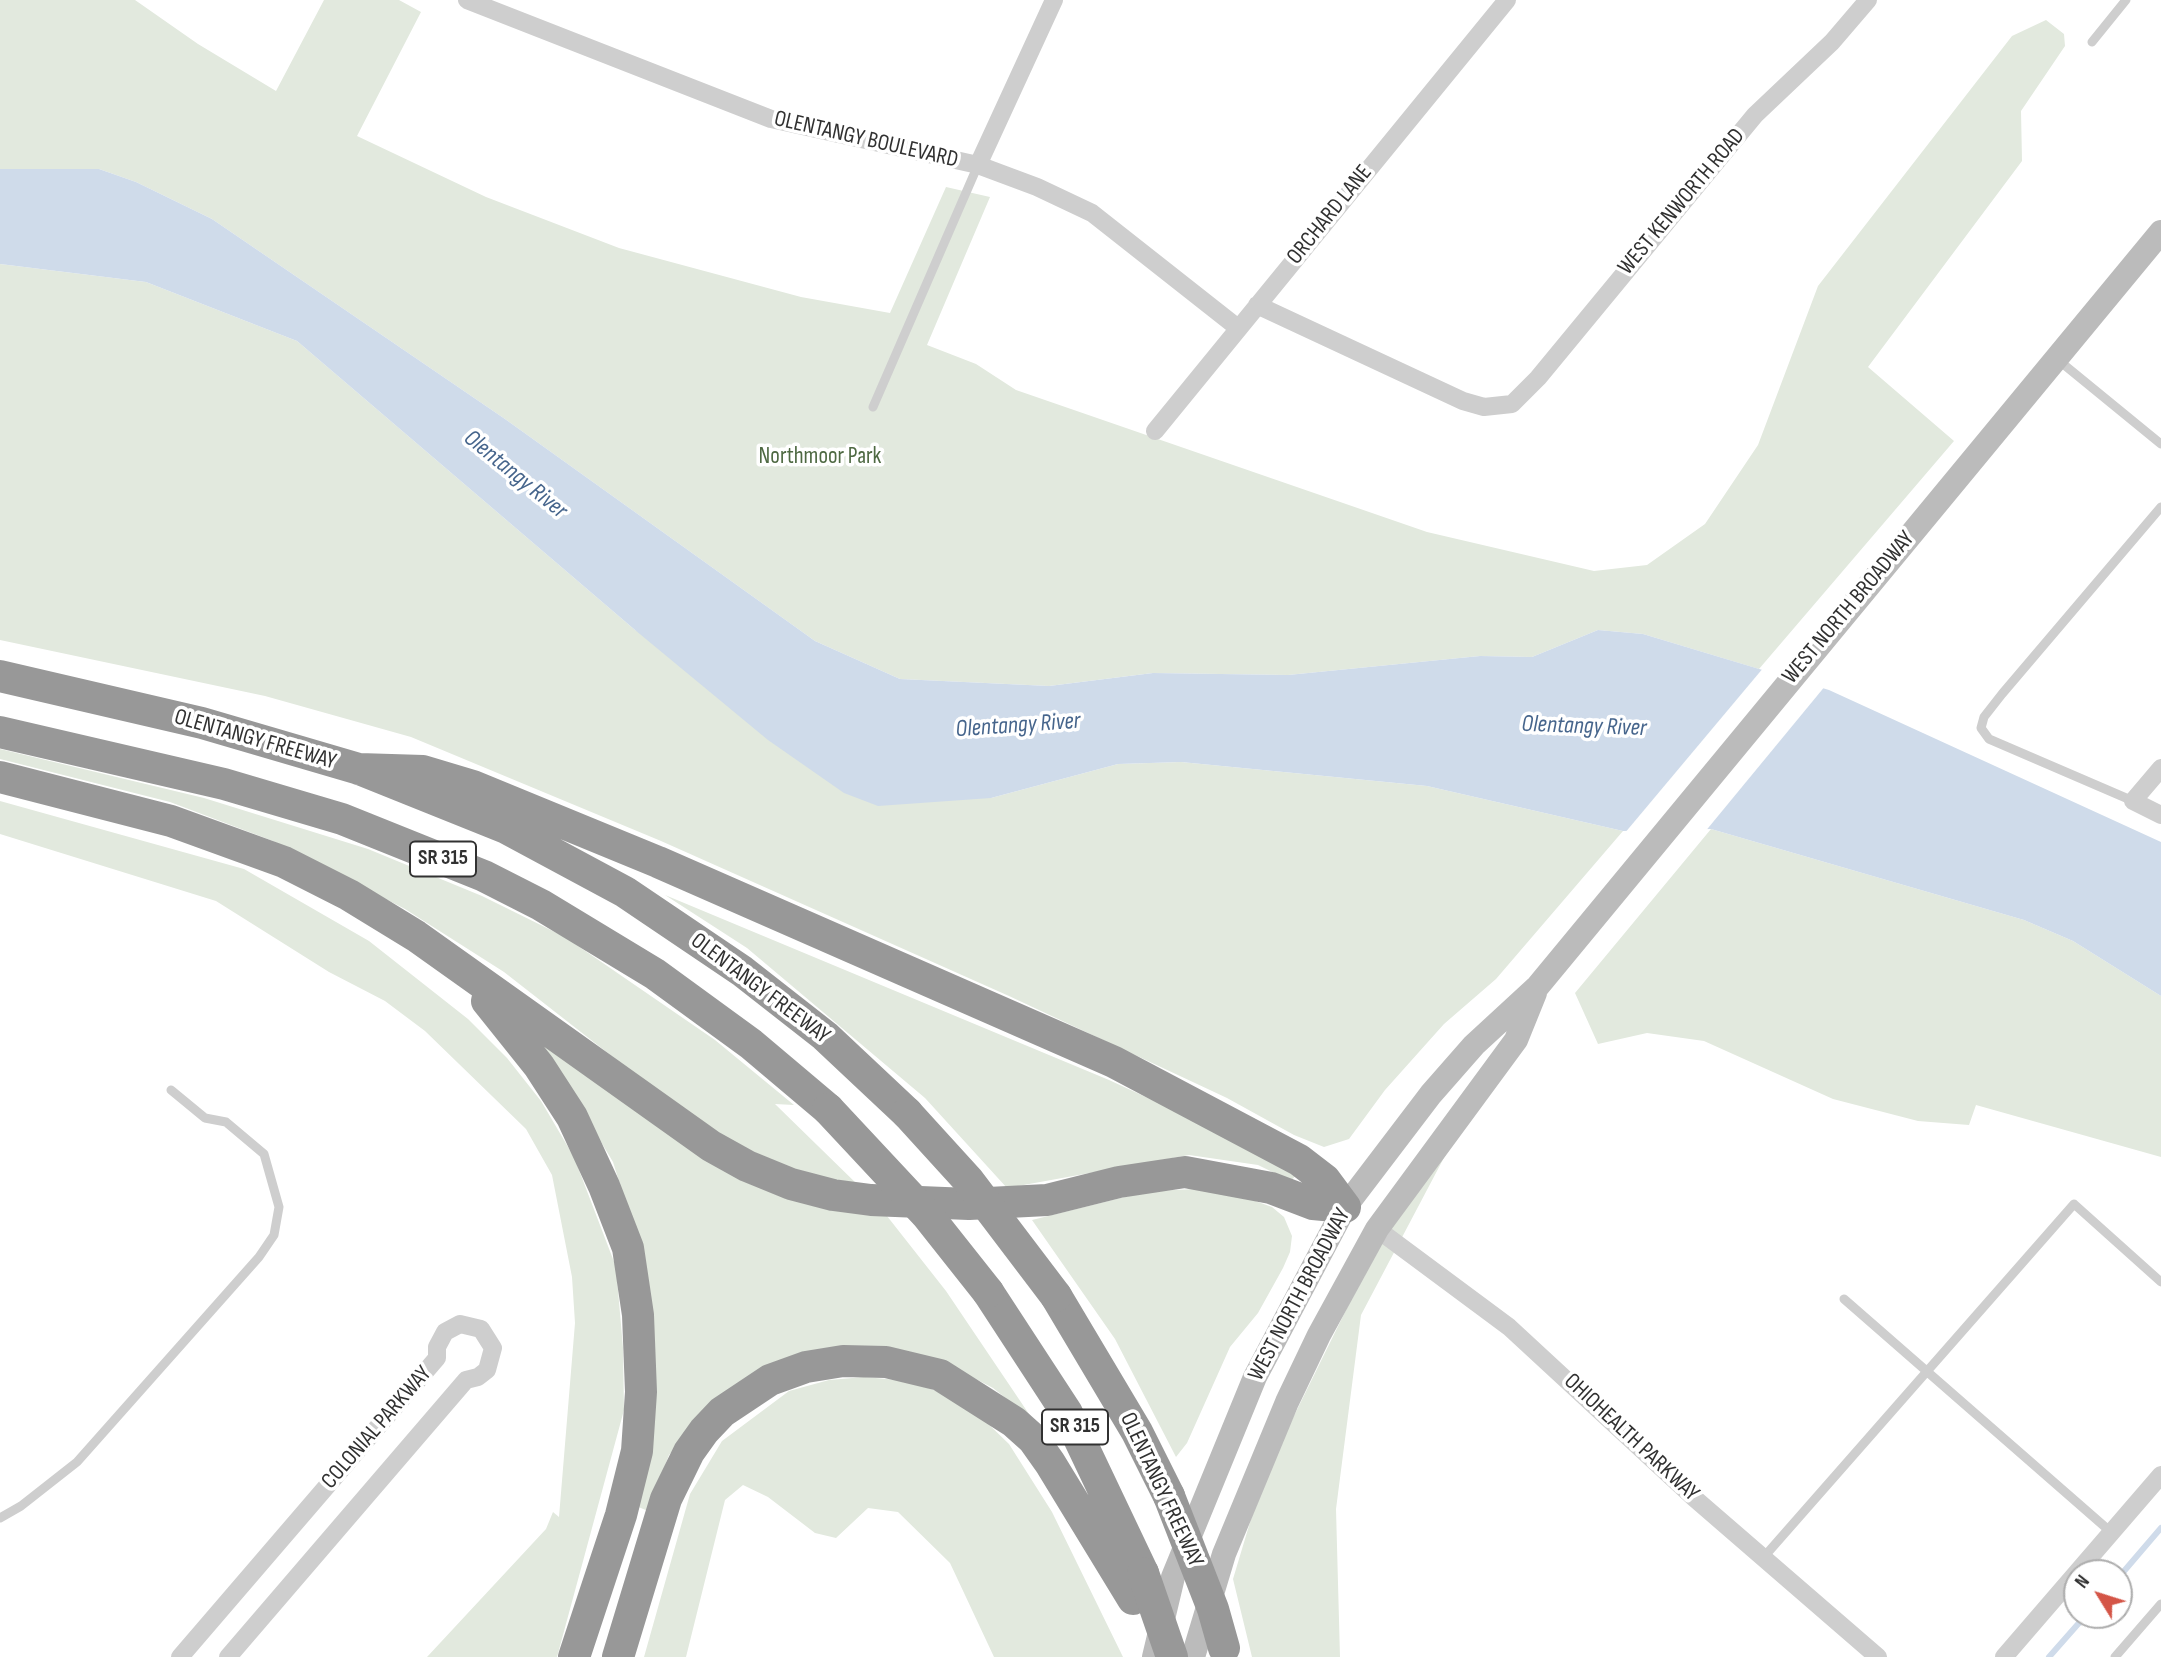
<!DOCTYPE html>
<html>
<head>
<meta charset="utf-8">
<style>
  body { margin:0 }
  #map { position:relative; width:2161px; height:1657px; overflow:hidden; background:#fff; font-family:"Sofia Sans Condensed",sans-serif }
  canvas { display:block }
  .north { position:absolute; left:2063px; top:1559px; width:70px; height:70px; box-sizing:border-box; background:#fff; border:2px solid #adadad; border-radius:50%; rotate:308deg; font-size:19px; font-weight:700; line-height:28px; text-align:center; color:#313131 }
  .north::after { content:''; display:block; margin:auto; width:24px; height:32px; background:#d45547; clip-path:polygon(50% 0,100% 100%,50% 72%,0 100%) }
</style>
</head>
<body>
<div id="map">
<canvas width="2161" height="1657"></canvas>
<div class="north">N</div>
</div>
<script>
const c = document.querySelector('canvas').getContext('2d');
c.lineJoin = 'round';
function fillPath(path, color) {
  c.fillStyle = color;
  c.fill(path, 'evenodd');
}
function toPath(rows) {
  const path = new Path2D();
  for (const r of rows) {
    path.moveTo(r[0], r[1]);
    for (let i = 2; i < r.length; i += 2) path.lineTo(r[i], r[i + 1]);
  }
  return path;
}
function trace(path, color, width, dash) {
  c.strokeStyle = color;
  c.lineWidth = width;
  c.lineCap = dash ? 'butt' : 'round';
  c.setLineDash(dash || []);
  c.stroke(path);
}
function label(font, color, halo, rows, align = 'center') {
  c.font = font + ' "Sofia Sans Condensed",sans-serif';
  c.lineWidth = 7;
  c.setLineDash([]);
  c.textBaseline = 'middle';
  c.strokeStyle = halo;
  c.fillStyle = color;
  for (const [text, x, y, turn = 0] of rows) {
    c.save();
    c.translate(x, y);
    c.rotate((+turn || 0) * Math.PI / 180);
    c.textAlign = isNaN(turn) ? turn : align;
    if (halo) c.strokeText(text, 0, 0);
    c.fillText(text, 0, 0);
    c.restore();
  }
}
fillPath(toPath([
  [0,0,135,0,198,44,276,91,324,0,399,0,421,12,357,136,486,197,619,248,801,297,890,313,946,187,990,197,927,345,976,364,1016,390,1427,532,1594,571,1647,565,1705,524,1758,445,1818,286,2012,36,2046,20,2064,34,2065,46,2021,111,2022,161,1868,367,1954,441,1759,669,1643,634,1598,630,1532,657,1480,656,1288,675,1153,673,1049,686,900,679,815,641,505,419,212,219,136,182,99,169,0,169],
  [0,264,146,282,297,341,635,630,991,798,1118,764,1181,762,1427,786,1623,831,1496,979,1444,1024,1385,1090,1349,1139,1324,1147,1294,1135,1227,1098,1009,996,661,841,411,737,265,696,0,640],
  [0,749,204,798,368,849,482,896,565,937,715,1040,794,1105,775,1104,860,1187,817,1178,764,1157,700,1125,504,972,405,909,273,841,170,802,0,759],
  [0,801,244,869,369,941,468,1019,507,1058,541,1101,574,1157,616,1267,623,1348,624,1410,557,1657,427,1657,546,1529,553,1512,559,1517,575,1323,572,1277,552,1175,526,1129,425,1031,385,1001,329,972,216,901,0,834],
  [1711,829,2024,920,2073,941,2161,996,2161,1157,1976,1105,1969,1125,1918,1121,1833,1099,1704,1041,1647,1033,1598,1044,1575,993],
  [665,895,1109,1080,1237,1139,1296,1175,1291,1181,1258,1165,1189,1155,1007,1188,925,1098,747,948],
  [535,1031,617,1092,887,1216,946,1291,1033,1420,993,1388,949,1365,895,1350,711,1405,669,1455,648,1511,636,1506,645,1264,613,1162,567,1085,531,1038],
  [1441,1149,1447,1152,1361,1315,1336,1509,1340,1657,1252,1657,1233,1579,1251,1519,1289,1426,1347,1308,1382,1244],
  [1196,1189,1244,1197,1272,1207,1284,1217,1292,1236,1290,1252,1283,1268,1258,1313,1230,1347,1187,1443,1176,1457,1115,1339,1032,1220,1149,1191],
  [864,1377,909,1381,950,1396,978,1414,1009,1444,1052,1512,1123,1657,994,1657,950,1563,898,1512,868,1508,836,1538,815,1533,768,1497,743,1485,725,1500,686,1657,644,1657,690,1494,722,1441,789,1391,829,1380]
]), '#e2e9de');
fillPath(toPath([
  [0,169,99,169,136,182,212,219,505,419,815,641,900,679,1049,686,1153,673,1288,675,1480,656,1532,657,1598,630,1643,634,1829,690,2161,842,2161,996,2073,941,2024,920,1711,829,1623,831,1427,786,1181,762,1118,764,991,798,878,806,844,793,768,740,635,630,297,341,146,282,0,264]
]), '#cfdbea');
fillPath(toPath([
  [1764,667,1826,685,1704,833,1624,834]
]), '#fff');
trace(toPath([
  [2119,1577,2161,1528],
  [2049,1657,2086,1615]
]), '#cfdbea', 6);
trace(toPath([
  [2092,42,2126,0],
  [2057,359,2161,444],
  [873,407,978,165],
  [2133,801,1989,739,1981,728,1984,717,2002,694,2161,507],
  [1844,1299,2112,1533],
  [0,1518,21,1506,77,1462,259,1257,274,1235,279,1207,264,1154,226,1122,205,1118,171,1090],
  [1763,1558,2074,1204,2161,1282],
  [2115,1657,2161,1604]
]), '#cecece', 9);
trace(toPath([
  [467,0,771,119,978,165,1037,187,1092,213,1238,328],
  [978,165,1054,0],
  [1257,305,1463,401,1484,407,1512,404,1538,378,1755,115,1832,42,1868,0],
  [1155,431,1507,0],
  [2161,768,2133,801,2161,815],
  [1377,1229,1509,1327,1693,1497,1878,1657],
  [180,1657,437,1358,437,1347,445,1332,460,1324,481,1329,493,1348,487,1370,478,1377,466,1380,228,1657],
  [2004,1657,2161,1475]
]), '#cecece', 18);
trace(toPath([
  [1154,1657,1173,1577,1255,1377,1345,1207,1431,1094,1474,1045,1538,986,2161,232],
  [1193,1657,1224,1554,1287,1402,1319,1335,1377,1229,1516,1040,1535,993]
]), '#bbb', 24);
trace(toPath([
  [0,676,202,723,359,769,506,828,625,892,742,971,825,1036,907,1113],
  [0,732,224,784,342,819,484,876,541,905,655,974,751,1044,828,1109],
  [359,769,423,771,473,786,658,862,1114,1062,1299,1160,1325,1180,1345,1207],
  [0,777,171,821,284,862,349,895,416,936,711,1146,747,1166,791,1184,833,1195,871,1200,969,1204,1047,1200,1119,1182,1185,1172,1271,1188,1313,1204,1345,1207],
  [487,1001,539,1066,572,1117,604,1186,628,1248,638,1315,641,1392,637,1451,621,1515,574,1657],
  [988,1292,1067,1413,1143,1573],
  [1056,1296,1137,1432,1169,1496],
  [618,1657,666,1499,689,1452,704,1431,722,1412,770,1380,806,1367,843,1361,886,1362,940,1375,1014,1422,1033,1439,1050,1463,1133,1599]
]), '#989898', 32);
trace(toPath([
  [828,1109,927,1215,988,1292],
  [907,1113,968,1180,1056,1296],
  [1169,1496,1213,1609,1224,1648],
  [1143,1573,1172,1657]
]), '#989898', 32);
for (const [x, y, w] of [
  [443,859,66],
  [1075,1427,66]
]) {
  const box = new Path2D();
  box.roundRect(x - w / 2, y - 17.5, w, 35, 5);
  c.fillStyle = '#fff';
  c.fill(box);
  trace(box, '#313131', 2);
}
label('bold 21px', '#313131', null, [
  ["SR 315",443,859],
  ["SR 315",1075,1427]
]);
label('23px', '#313131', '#fff', [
  ["OLENTANGY BOULEVARD",866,140,13],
  ["WEST KENWORTH ROAD",1682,202,-50],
  ["ORCHARD LANE",1330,215,-51],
  ["WEST NORTH BROADWAY",1849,608,-50],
  ["OLENTANGY FREEWAY",255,740,16],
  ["OLENTANGY FREEWAY",760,989,37],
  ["WEST NORTH BROADWAY",1300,1295,-62],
  ["COLONIAL PARKWAY",377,1428,-49],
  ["OHIOHEALTH PARKWAY",1631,1438,43],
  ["OLENTANGY FREEWAY",1161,1490,65]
]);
label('23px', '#4e6942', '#fff', [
  ["Northmoor Park",820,457]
]);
label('italic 24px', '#46658c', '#fff', [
  ["Olentangy River",515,475,39],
  ["Olentangy River",1018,726,-4],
  ["Olentangy River",1584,727,2]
]);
</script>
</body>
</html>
